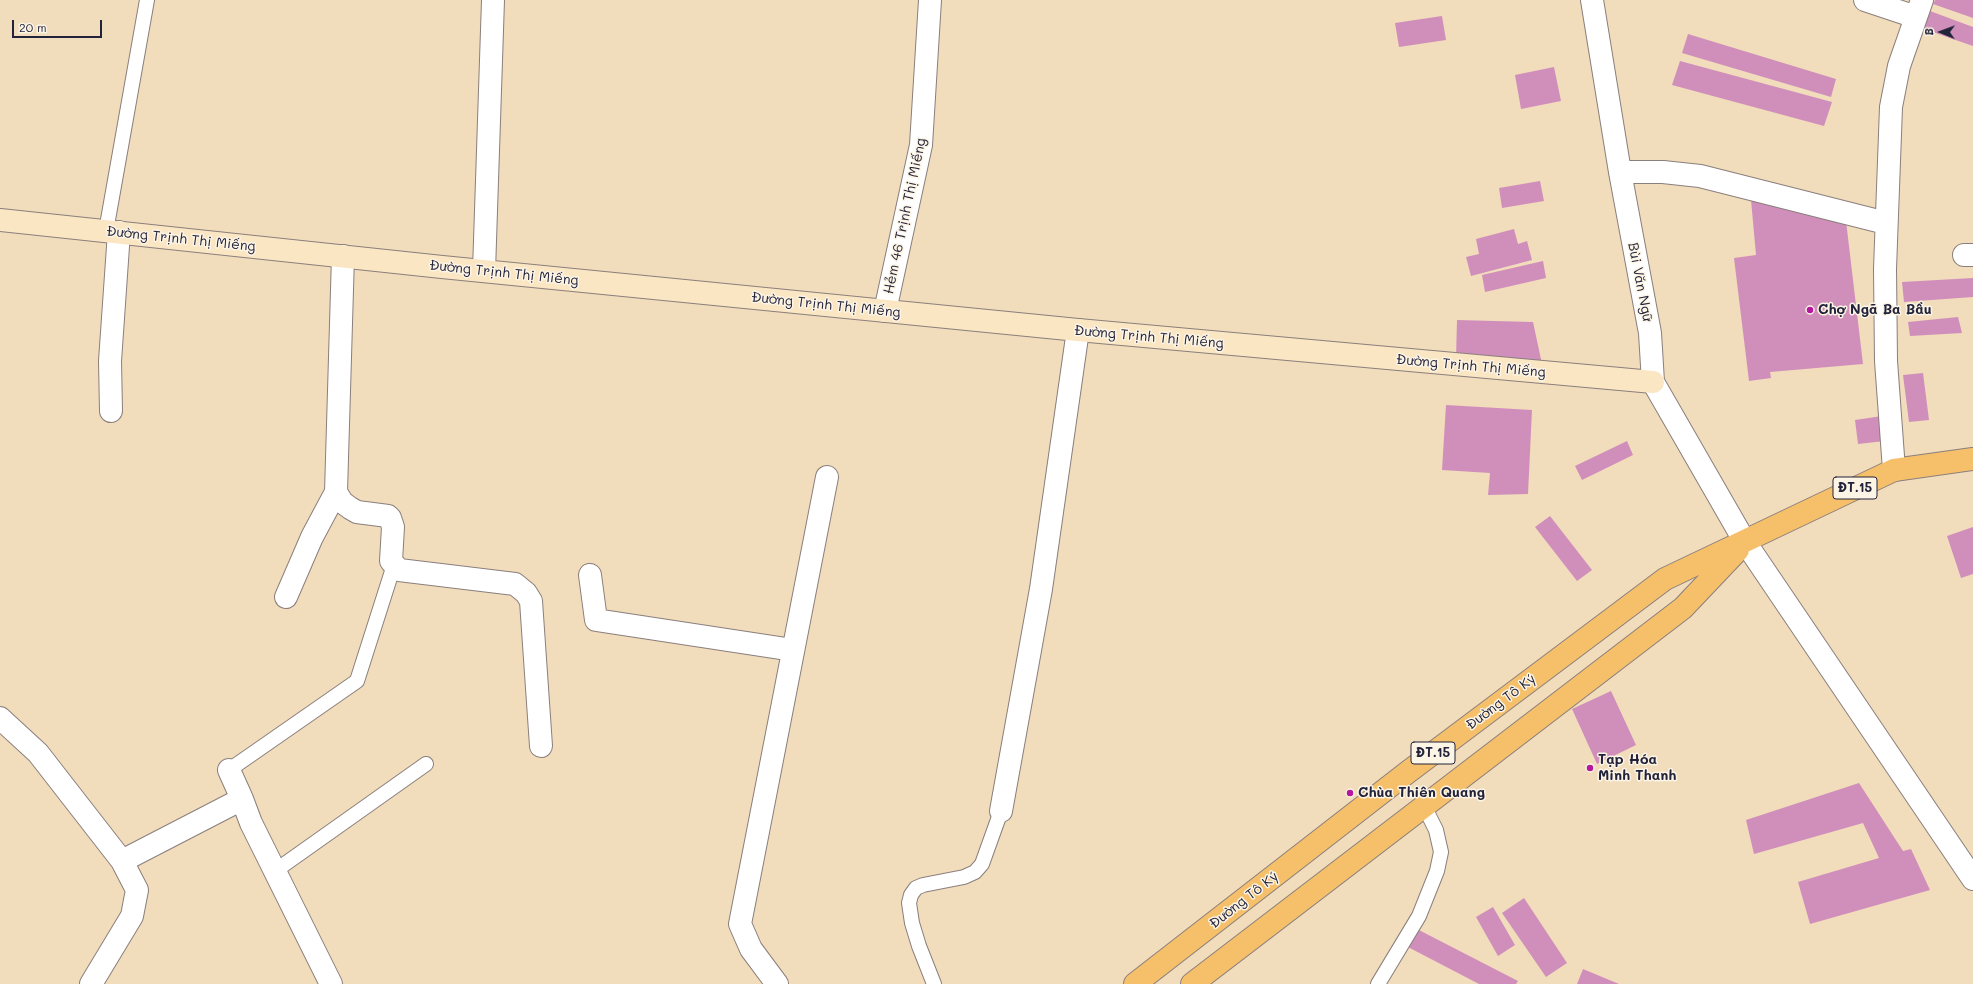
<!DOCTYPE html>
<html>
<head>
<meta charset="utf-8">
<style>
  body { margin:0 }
  #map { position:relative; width:1973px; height:984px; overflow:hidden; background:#f1dcbc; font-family:Mali,sans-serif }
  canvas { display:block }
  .north { position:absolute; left:1921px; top:12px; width:40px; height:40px; -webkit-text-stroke:3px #fcf5e5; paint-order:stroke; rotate:271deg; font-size:11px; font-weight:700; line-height:16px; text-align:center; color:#22223b }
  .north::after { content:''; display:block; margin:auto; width:14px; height:18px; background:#22223b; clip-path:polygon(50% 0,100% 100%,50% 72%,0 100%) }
  .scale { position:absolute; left:12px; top:20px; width:90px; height:18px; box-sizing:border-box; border:2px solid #22223b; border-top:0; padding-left:5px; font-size:12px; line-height:14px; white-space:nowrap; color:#22223b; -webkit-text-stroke:3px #fcf5e5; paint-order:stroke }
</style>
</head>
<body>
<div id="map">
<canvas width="1973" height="984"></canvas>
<div class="north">B</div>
<div class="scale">20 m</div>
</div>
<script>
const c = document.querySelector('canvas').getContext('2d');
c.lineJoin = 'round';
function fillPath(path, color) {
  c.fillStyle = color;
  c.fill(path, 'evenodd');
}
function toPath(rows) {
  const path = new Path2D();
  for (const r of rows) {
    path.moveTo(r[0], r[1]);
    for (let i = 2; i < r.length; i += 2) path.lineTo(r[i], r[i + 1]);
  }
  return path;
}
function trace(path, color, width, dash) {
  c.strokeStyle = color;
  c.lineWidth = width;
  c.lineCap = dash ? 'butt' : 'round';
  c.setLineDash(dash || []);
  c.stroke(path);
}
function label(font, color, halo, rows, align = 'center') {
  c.font = font + ' Mali,sans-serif';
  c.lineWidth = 3;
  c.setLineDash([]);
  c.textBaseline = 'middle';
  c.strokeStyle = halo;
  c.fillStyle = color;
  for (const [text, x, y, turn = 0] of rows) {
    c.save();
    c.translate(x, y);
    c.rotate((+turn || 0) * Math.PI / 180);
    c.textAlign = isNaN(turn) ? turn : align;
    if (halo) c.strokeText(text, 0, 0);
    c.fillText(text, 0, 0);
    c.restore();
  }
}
fillPath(toPath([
  [1935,0,1973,0,1973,18,1933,4],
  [1930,11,1973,27,1973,46,1924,29],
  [1442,16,1446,40,1399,47,1395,23],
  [1688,34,1836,79,1831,97,1682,53],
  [1680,61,1832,102,1824,126,1672,85],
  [1554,67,1561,101,1521,109,1515,75],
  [1540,181,1544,201,1502,208,1499,188],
  [1751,200,1846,221,1863,364,1770,372,1771,378,1749,381,1734,258,1756,255],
  [1514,229,1518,244,1527,241,1532,260,1471,276,1466,257,1479,254,1476,239],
  [1543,261,1546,278,1485,292,1482,275],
  [1973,278,1973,297,1904,302,1902,282],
  [1958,317,1962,333,1910,336,1908,322],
  [1457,320,1533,322,1542,364,1456,359],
  [1923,373,1929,420,1909,422,1903,375],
  [1446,405,1532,410,1528,494,1488,495,1490,473,1442,470],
  [1882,416,1885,441,1858,444,1855,420],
  [1627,441,1633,455,1582,480,1575,466],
  [1550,516,1592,570,1577,581,1535,527],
  [1973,527,1973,574,1961,578,1947,536],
  [1611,691,1636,745,1597,764,1572,709],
  [1859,783,1903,851,1911,849,1930,890,1810,924,1798,882,1879,858,1863,823,1754,854,1746,820],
  [1524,898,1567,963,1546,977,1502,913],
  [1493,907,1515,945,1498,956,1476,917],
  [1415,928,1518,981,1516,984,1479,984,1406,946],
  [1583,969,1619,984,1577,984]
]), '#d08fbb');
const service = toPath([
  [106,231,147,0],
  [229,770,357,681,394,565],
  [275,871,426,764],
  [934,984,919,946,912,923,909,903,911,895,916,888,923,885,964,877,975,872,982,864,1001,811],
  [1378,984,1419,916,1437,871,1441,852,1436,830,1424,806]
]);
const minor = toPath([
  [1592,0,1620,172,1650,333,1653,382,1745,542,1973,879],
  [1865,0,1916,17],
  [1620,172,1663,172,1700,176,1886,223],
  [1964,255,1973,255],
  [343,256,336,492,342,502,350,508,357,512,388,516,390,518,393,527,391,561,399,570,515,584,526,593,531,601,541,746],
  [484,271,493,0],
  [885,311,921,145,930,0],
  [111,411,110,361,119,232],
  [1894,470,1886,361,1885,269,1891,107,1899,66,1922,0],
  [590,575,596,620,793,650],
  [286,597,312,537,336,492],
  [0,718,38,753,122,861,242,799,251,823,331,984],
  [229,770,242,799],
  [1001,811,1041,589,1078,330],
  [91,984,132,916,137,890,122,861],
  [777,984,751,949,740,924,827,477]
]);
const secondary = toPath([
  [0,220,442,267,1078,330,1653,382]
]);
const primary = toPath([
  [1135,984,1408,772,1665,579,1894,470,1973,459],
  [1192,984,1683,608,1738,550]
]);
trace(service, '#8a7f7c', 16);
trace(minor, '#8a7f7c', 24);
trace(secondary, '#8a7f7c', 24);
trace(primary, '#8a7f7c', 24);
trace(service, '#fff', 14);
trace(minor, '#fff', 22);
trace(secondary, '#fbe6c4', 22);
trace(primary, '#f6c06b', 22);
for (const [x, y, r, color] of [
  [1810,310,4,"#b5179e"],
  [1590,768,4,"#b5179e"],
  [1350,793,4,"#b5179e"]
]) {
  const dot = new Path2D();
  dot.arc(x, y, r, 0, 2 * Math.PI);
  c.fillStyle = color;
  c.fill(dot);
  trace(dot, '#fcf5e5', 1.5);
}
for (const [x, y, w] of [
  [1855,488,44],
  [1433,753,44]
]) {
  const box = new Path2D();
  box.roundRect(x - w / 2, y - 11, w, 22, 3);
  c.fillStyle = '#fcf5e5';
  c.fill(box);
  trace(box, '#22223b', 1);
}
label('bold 13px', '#22223b', null, [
  ["ĐT.15",1855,488],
  ["ĐT.15",1433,753]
]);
label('14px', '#22223b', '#fcf5e5', [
  ["Hẻm 46 Trịnh Thị Miếng",905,216,-78],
  ["Đường Trịnh Thị Miếng",181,239,6],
  ["Đường Trịnh Thị Miếng",504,273,6],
  ["Bùi Văn Ngữ",1640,282,79],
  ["Đường Trịnh Thị Miếng",826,305,6],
  ["Đường Trịnh Thị Miếng",1149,337,5],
  ["Đường Trịnh Thị Miếng",1471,366,5],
  ["Đường Tô Ký",1501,702,-37],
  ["Đường Tô Ký",1244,900,-38]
]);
label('bold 14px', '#22223b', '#fcf5e5', [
  ["Chợ Ngã Ba Bầu",1818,310],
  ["Tạp Hóa",1598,760],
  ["Minh Thanh",1598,776],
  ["Chùa Thiên Quang",1358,793]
], 'left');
</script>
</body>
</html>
